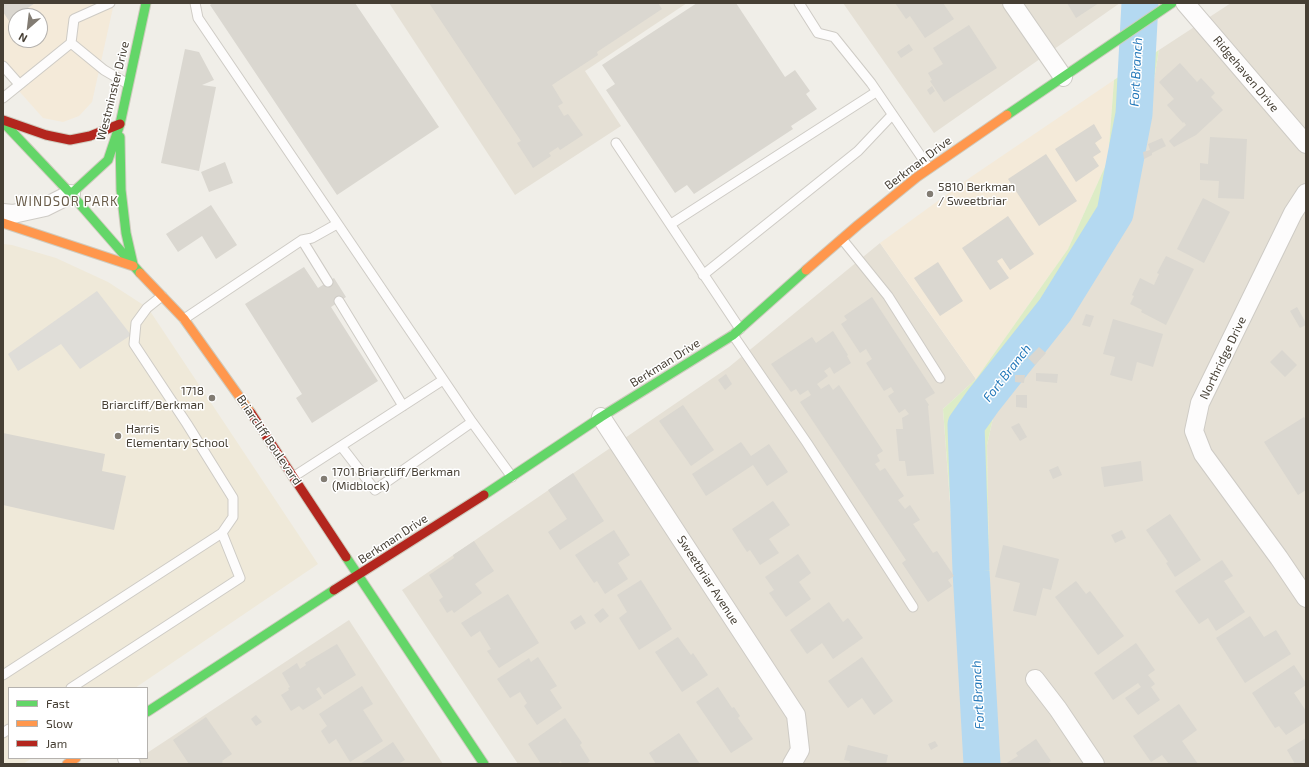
<!DOCTYPE html>
<html>
<head>
<meta charset="utf-8">
<style>
  body { margin:0 }
  #map { position:relative; width:1309px; height:767px; overflow:hidden; background:#f0eee8; font-family:"Exo 2",sans-serif }
  canvas { display:block }
  .frame { position:absolute; inset:0; border:4px solid #463f34; pointer-events:none }
  .legend { position:absolute; left:8px; top:687px; width:140px; height:72px; box-sizing:border-box; background:#fff; border:1px solid #b5b2ae; margin:0; padding:5px 7px; list-style:none; font-size:12px; color:#463f34 }
  .legend li { display:flex; align-items:center; gap:8px; height:20px }
  .legend b { width:20px; border:1px solid #b5b2ae }
  .north { position:absolute; left:8px; top:8px; width:40px; height:40px; box-sizing:border-box; background:#fff; border:1px solid #b5b2ae; border-radius:50%; rotate:208deg; font-size:11px; font-weight:700; line-height:16px; text-align:center; color:#463f34 }
  .north::after { content:''; display:block; margin:auto; width:14px; height:18px; background:#827c73; clip-path:polygon(50% 0,100% 100%,50% 72%,0 100%) }
</style>
</head>
<body>
<div id="map">
<canvas width="1309" height="767"></canvas>
<div class="frame"></div>
<ul class="legend">
<li><b style="height:5px;background:#63d668"></b>Fast</li>
<li><b style="height:5px;background:#ff974d"></b>Slow</li>
<li><b style="height:5px;background:#b3261e"></b>Jam</li>
</ul>
<div class="north">N</div>
</div>
<script>
const c = document.querySelector('canvas').getContext('2d');
c.lineJoin = 'round';
function fillPath(path, color) {
  c.fillStyle = color;
  c.fill(path, 'evenodd');
}
function toPath(rows) {
  const path = new Path2D();
  for (const r of rows) {
    path.moveTo(r[0], r[1]);
    for (let i = 2; i < r.length; i += 2) path.lineTo(r[i], r[i + 1]);
  }
  return path;
}
function trace(path, color, width, dash) {
  c.strokeStyle = color;
  c.lineWidth = width;
  c.lineCap = dash ? 'butt' : 'round';
  c.setLineDash(dash || []);
  c.stroke(path);
}
function label(font, color, halo, rows, align = 'center') {
  c.font = font + ' "Exo 2",sans-serif';
  c.lineWidth = 3;
  c.setLineDash([]);
  c.textBaseline = 'middle';
  c.strokeStyle = halo;
  c.fillStyle = color;
  for (const [text, x, y, turn = 0] of rows) {
    c.save();
    c.translate(x, y);
    c.rotate((+turn || 0) * Math.PI / 180);
    c.textAlign = isNaN(turn) ? turn : align;
    if (halo) c.strokeText(text, 0, 0);
    c.fillText(text, 0, 0);
    c.restore();
  }
}
fillPath(toPath([
  [389,3,687,3,585,71,621,126,515,195],
  [843,3,1120,3,934,133],
  [1231,3,1306,3,1306,764,991,764,992,737,987,445,997,400,1074,303,1130,219,1159,50],
  [880,243,976,379,943,409,969,757,964,764,518,764,402,590,729,367],
  [349,620,443,764,129,764,139,758,147,758,147,753]
]), '#e5e0d5');
fillPath(toPath([
  [3,3,114,3,92,102,79,116,63,122,43,118,3,73],
  [16,16,40,16,40,40,16,40],
  [1114,80,1108,160,1068,249,976,379,880,243,968,179]
]), '#f4ead9');
fillPath(toPath([
  [3,244,12,245,56,258,108,282,148,308,318,564,135,688,9,688,9,758,32,758,23,764,3,764]
]), '#efe9d9');
fillPath(toPath([
  [1159,50,1130,219,1074,303,997,400,987,445,992,737,991,764,964,764,969,757,967,720,943,409,976,379,1068,249,1108,160,1114,80]
]), '#ddecc6');
fillPath(toPath([
  [97,291,131,335,80,369,61,344,18,371,8,354]
]), '#dfddd8');
trace(toPath([
  [982,764,971,571,966,425,983,401,1055,310,1115,213,1134,114,1140,3]
]), '#b4d9f1', 37);
fillPath(toPath([
  [3,3,35,3,9,21,3,12],
  [213,3,355,3,439,127,337,195,210,5],
  [429,3,658,3,662,9,597,52,598,55,552,85,563,103,558,106,564,116,568,114,583,135,560,150,558,147,549,153,551,156,533,168,517,143,521,141],
  [697,3,736,3,785,77,795,70,810,91,806,94,817,109,791,126,793,129,694,194,687,185,675,193,606,90,615,84,602,65],
  [895,3,943,3,954,19,925,38,910,16,906,19],
  [1067,3,1099,3,1076,18],
  [969,25,997,68,944,102,930,81,932,80,928,73,943,64,933,48],
  [909,44,913,50,901,58,897,52],
  [185,49,199,52,214,80,202,85,216,87,199,171,161,163],
  [1180,63,1197,82,1201,78,1215,93,1211,97,1223,110,1196,135,1174,147,1169,141,1186,125,1184,122,1183,123,1167,105,1174,99,1159,82],
  [932,86,935,91,930,95,927,90],
  [1094,124,1102,138,1095,143,1101,152,1093,157,1099,166,1076,182,1055,149],
  [1210,137,1247,139,1244,199,1218,198,1219,181,1200,180,1200,163,1208,164],
  [1162,138,1166,146,1152,153,1152,155,1144,159,1143,152,1150,150,1148,144],
  [1046,154,1077,201,1039,226,1008,179],
  [225,162,233,183,209,192,201,172],
  [1203,198,1230,212,1204,263,1177,249],
  [211,205,237,245,216,259,202,236,178,252,166,234],
  [1008,216,1034,254,1010,270,1002,258,997,261,1009,278,990,290,962,248],
  [1166,256,1194,269,1166,325,1141,312,1142,310,1130,304,1134,296,1132,295,1140,278,1154,285,1159,274,1157,273],
  [938,262,963,301,940,316,914,278],
  [304,267,318,288,334,278,346,297,331,307,378,381,312,423,296,398,302,394,245,304],
  [872,297,935,393,925,399,929,405,928,406,934,474,907,476,905,461,899,461,896,429,903,429,902,418,909,414,905,409,899,413,888,396,894,392,891,387,884,391,866,363,872,359,866,349,860,353,841,324,847,320,844,316],
  [1297,307,1306,323,1306,325,1300,328,1290,311],
  [1086,314,1094,316,1090,327,1082,325],
  [1113,319,1163,334,1153,367,1137,362,1132,381,1110,375,1115,357,1103,354],
  [833,331,848,355,847,356,851,363,834,374,830,367,824,371,828,376,817,384,821,389,829,384,833,390,839,385,883,451,877,455,880,461,875,464,880,471,885,468,904,496,898,500,905,509,910,505,920,520,913,524,933,553,937,551,954,576,948,580,952,586,928,602,902,563,906,560,800,402,811,395,808,390,800,395,796,389,791,392,771,364,812,337,816,343],
  [1039,347,1046,353,1035,365,1028,358],
  [1282,350,1297,365,1285,377,1270,362],
  [1036,373,1058,374,1057,383,1036,381],
  [726,374,732,384,725,390,718,380],
  [1015,375,1025,375,1024,383,1015,382],
  [1016,395,1027,395,1027,408,1016,407],
  [683,405,714,450,691,466,659,421],
  [1304,417,1306,420,1306,490,1298,495,1264,442],
  [1019,423,1027,437,1020,441,1011,427],
  [3,433,105,454,102,471,126,476,114,530,3,505],
  [741,442,751,456,769,444,788,472,767,486,753,465,706,496,692,474],
  [1141,461,1143,481,1104,487,1101,467],
  [1058,466,1062,475,1053,479,1049,470],
  [573,473,604,521,560,550,548,532,567,519,548,490],
  [773,501,790,525,769,539,779,553,760,565,750,550,747,552,732,529],
  [1170,514,1201,560,1175,577,1166,563,1168,562,1146,530],
  [614,530,630,555,618,563,628,579,605,594,597,581,594,583,575,555],
  [1122,530,1126,538,1115,543,1111,535],
  [474,541,494,571,475,584,482,593,454,613,452,610,447,613,439,600,443,597,429,575,454,558,453,555],
  [1003,545,1059,559,1051,590,1043,588,1036,616,1013,611,1020,583,995,577],
  [798,554,811,573,799,582,811,599,786,617,769,593,774,590,765,577],
  [1222,560,1233,576,1224,581,1245,612,1216,631,1208,618,1199,624,1175,591],
  [641,580,672,629,639,650,619,618,627,612,617,595],
  [1076,581,1086,594,1090,591,1124,636,1098,655,1055,597],
  [508,594,539,643,499,668,487,651,491,649,480,631,471,637,461,623],
  [829,602,843,622,848,618,863,638,833,659,822,643,807,654,790,630],
  [603,608,609,616,600,623,594,615],
  [581,615,586,623,575,630,570,622],
  [1250,616,1264,637,1276,630,1291,654,1245,683,1216,638],
  [678,637,691,655,693,653,708,675,682,692,655,652],
  [1136,643,1155,670,1148,675,1155,684,1151,687,1160,700,1138,715,1125,698,1141,687,1138,683,1113,700,1094,673],
  [337,644,356,675,324,695,319,687,316,689,322,698,303,710,299,706,291,711,281,695,289,690,288,688,290,687,282,673,297,663,300,669,306,665,305,663],
  [538,657,557,686,550,690,562,708,537,725,524,706,527,703,520,692,510,698,497,679,529,658,531,662],
  [862,657,893,701,874,715,862,698,848,708,828,681],
  [1294,665,1306,683,1306,685,1294,693,1306,711,1306,722,1286,735,1279,726,1275,728,1252,693],
  [362,686,373,704,363,710,383,741,350,762,336,739,329,744,321,731,327,726,319,714],
  [718,687,732,708,734,707,740,716,738,718,753,739,731,753,696,702],
  [1179,704,1197,730,1182,741,1198,764,1169,764,1162,755,1151,762,1133,736],
  [256,715,262,722,256,726,251,719],
  [206,717,232,754,222,761,223,762,220,764,189,764,173,740],
  [565,718,582,743,580,745,590,761,586,764,562,764,561,761,557,764,541,764,528,744],
  [679,733,700,764,656,764,649,753],
  [1306,738,1306,760,1300,764,1295,764,1287,750],
  [1036,739,1051,761,1047,764,1005,764,1018,756,1016,753],
  [935,741,938,746,931,750,928,744],
  [393,742,405,760,398,764,360,764],
  [848,745,888,755,886,764,849,764,850,761,844,760]
]), '#dad7d0');
const lane = toPath([
  [110,3,74,19,71,43,104,70,128,84],
  [195,3,198,18,472,422,512,477],
  [799,3,818,33,834,37,871,83,929,168],
  [3,66,19,84],
  [3,98,71,43],
  [616,143,740,329],
  [671,224,876,92],
  [842,239,888,296,940,378],
  [302,240,328,282],
  [703,275,858,151,892,115],
  [339,301,403,406],
  [184,319,302,240,312,238,337,224],
  [733,335,807,443,913,607],
  [341,446,375,490,472,422],
  [293,477,443,380],
  [3,675,222,533,233,517,233,498,187,424,134,344,136,323,147,308,162,296],
  [71,688,240,578,222,533],
  [3,733,9,729]
]);
const street = toPath([
  [1012,3,1063,77],
  [1185,3,1306,144],
  [1306,193,1293,213,1200,403,1194,431,1203,454,1279,558,1306,598],
  [3,213,13,214,45,207,71,194],
  [601,417,796,715,800,750,792,764],
  [1035,679,1058,709,1095,764],
  [127,758,131,764]
]);
const fast = toPath([
  [1007,115,1172,3],
  [3,122,71,194,140,273],
  [120,137,121,190,126,233,133,264],
  [71,194,108,160,120,124,146,3],
  [484,495,601,417,733,335,806,270],
  [346,557,484,764],
  [147,712,334,590]
]);
const slow = toPath([
  [3,223,133,266],
  [806,270,858,225,917,177,1007,115],
  [140,273,184,319,251,413],
  [67,764,76,758]
]);
const jam = toPath([
  [3,120,46,135,70,140,90,136,120,124],
  [251,413,346,557],
  [334,590,484,495]
]);
trace(lane, '#cecbc5', 11);
trace(street, '#cecbc5', 20);
trace(fast, '#cfcbbe', 11);
trace(slow, '#cfcbbe', 11);
trace(jam, '#cfcbbe', 11);
trace(lane, '#fdfcfc', 9);
trace(street, '#fdfcfc', 18);
trace(fast, '#63d668', 9);
trace(slow, '#ff974d', 9);
trace(jam, '#b3261e', 9);
for (const [x, y, r, color] of [
  [930,194,4,"#827c73"],
  [212,398,4,"#827c73"],
  [118,436,4,"#827c73"],
  [324,479,4,"#827c73"]
]) {
  const dot = new Path2D();
  dot.arc(x, y, r, 0, 2 * Math.PI);
  c.fillStyle = color;
  c.fill(dot);
  trace(dot, '#fff', 1.5);
}
label('12px', '#463f34', '#fff', [
  ["Ridgehaven Drive",1246,74,50],
  ["Westminster Drive",113,91,-76],
  ["Berkman Drive",918,163,-37],
  ["Northridge Drive",1223,358,-64],
  ["Berkman Drive",665,363,-32],
  ["Briarcliff Boulevard",269,440,56],
  ["Berkman Drive",393,539,-33],
  ["Sweetbriar Avenue",708,580,57]
]);
label('12px', '#463f34', '#fff', [
  ["5810 Berkman",938,187],
  ["/ Sweetbriar",938,201],
  ["1718",204,391,"right"],
  ["Briarcliff/Berkman",204,405,"right"],
  ["Harris",126,429],
  ["Elementary School",126,443],
  ["1701 Briarcliff/Berkman",332,472],
  ["(Midblock)",332,486]
], 'left');
label('italic 13px', '#2579ba', '#fff', [
  ["Fort Branch",1136,72,-87],
  ["Fort Branch",1007,373,-52],
  ["Fort Branch",978,695,-93]
]);
c.letterSpacing = '1px';
label('13px', '#6a5d4a', '#fff', [
  ["WINDSOR PARK",67,202]
]);
c.letterSpacing = '0px';
</script>
</body>
</html>
